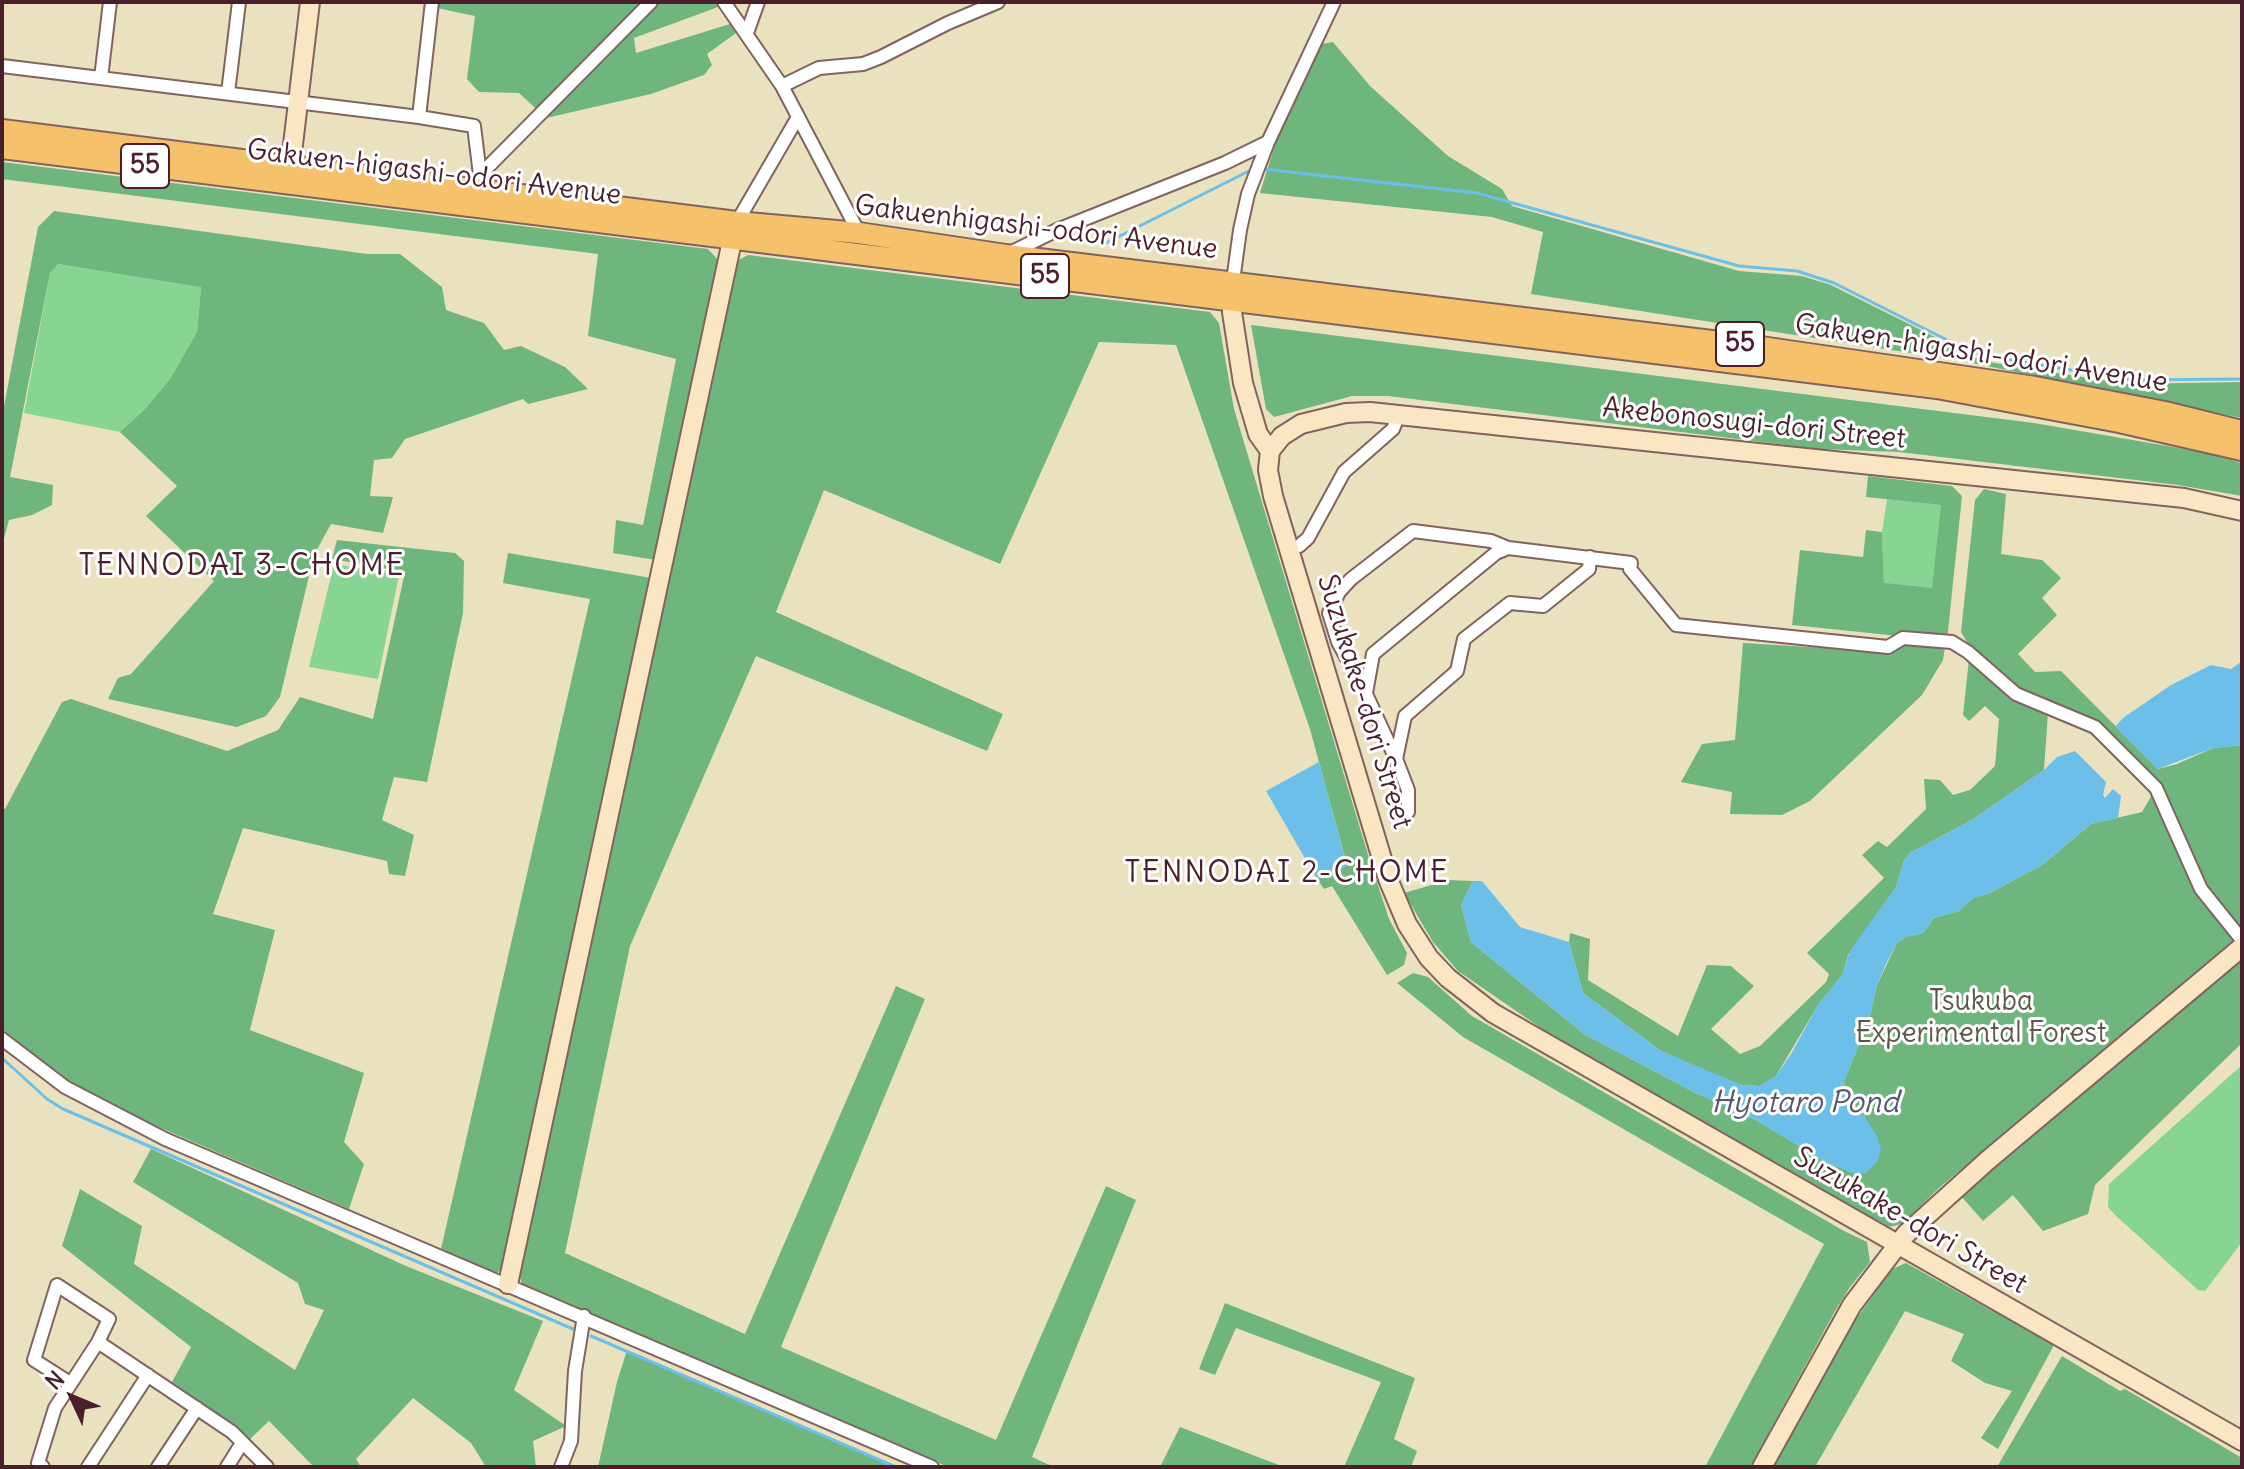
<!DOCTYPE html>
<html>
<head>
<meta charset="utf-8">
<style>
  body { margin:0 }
  #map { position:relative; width:2244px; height:1469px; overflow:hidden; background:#eae1bf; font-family:Delius,sans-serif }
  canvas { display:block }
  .frame { position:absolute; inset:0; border:4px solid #4a1f2b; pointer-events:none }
  .north { position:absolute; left:32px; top:1357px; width:80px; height:80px; -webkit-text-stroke:6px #fff; paint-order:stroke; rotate:314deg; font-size:22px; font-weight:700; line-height:32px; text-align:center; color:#4a1f2b }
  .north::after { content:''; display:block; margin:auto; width:28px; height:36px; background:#4a1f2b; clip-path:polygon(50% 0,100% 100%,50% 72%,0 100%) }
</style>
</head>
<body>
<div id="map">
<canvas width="2244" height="1469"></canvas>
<div class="frame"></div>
<div class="north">N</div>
</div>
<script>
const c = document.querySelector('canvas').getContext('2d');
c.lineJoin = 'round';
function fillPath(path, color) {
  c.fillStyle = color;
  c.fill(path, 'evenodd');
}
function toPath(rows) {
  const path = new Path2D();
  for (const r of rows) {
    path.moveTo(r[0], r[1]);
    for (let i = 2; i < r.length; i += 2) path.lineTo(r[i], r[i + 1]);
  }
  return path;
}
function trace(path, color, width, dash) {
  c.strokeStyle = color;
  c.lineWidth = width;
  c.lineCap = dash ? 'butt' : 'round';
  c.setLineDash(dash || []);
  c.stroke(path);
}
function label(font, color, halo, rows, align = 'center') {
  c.font = font + ' Delius,sans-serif';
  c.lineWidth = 6;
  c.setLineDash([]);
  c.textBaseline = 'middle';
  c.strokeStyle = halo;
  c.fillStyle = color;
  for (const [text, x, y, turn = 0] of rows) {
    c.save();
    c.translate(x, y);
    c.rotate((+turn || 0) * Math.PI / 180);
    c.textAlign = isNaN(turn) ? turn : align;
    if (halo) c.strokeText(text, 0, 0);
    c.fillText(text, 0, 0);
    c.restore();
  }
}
fillPath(toPath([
  [57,264,201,286,197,332,170,379,145,409,120,432,24,413,50,273],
  [1887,499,1942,505,1932,589,1884,584,1882,532],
  [334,564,399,575,378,679,309,667],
  [2242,1065,2242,1242,2205,1291,2198,1290,2115,1215,2108,1207,2109,1184]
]), '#88d593');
fillPath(toPath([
  [433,2,715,2,718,7,634,38,636,53,730,24,736,33,707,54,712,65,704,75,651,94,546,118,519,93,479,92,467,79,475,16,432,7],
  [1333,42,1370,86,1448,156,1502,189,1512,206,1739,271,1802,276,1831,285,1983,361,2126,384,2242,382,2242,418,1962,361,1531,294,1543,232,1492,217,1260,193,1277,138,1321,44],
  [2,162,708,249,719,261,655,560,613,553,616,520,643,525,676,359,588,336,598,254,2,179],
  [54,211,367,254,400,254,442,287,446,310,484,323,504,350,521,346,565,367,588,389,528,404,523,399,405,439,392,458,374,460,370,496,393,497,383,533,331,524,314,555,280,697,266,716,237,727,108,699,118,678,131,674,214,581,146,516,177,486,120,432,145,409,170,379,197,332,201,287,58,264,50,273,10,477,53,485,52,505,32,515,9,520,2,546,2,417,38,227],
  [748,255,1210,312,1219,323,1234,409,1369,858,1389,919,1407,953,1404,965,1387,975,1332,886,1324,889,1317,879,1347,865,1310,729,1176,345,1099,342,1000,564,824,490,776,612,1003,714,987,751,756,656,630,946,565,1253,745,1334,896,986,925,999,781,1347,996,1440,1106,1186,1136,1200,1032,1457,1054,1467,948,1467,522,1284,517,1268,733,263],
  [1251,325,2034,423,2208,453,2242,463,2242,496,2178,485,1899,452,1819,449,1388,396,1352,396,1274,417,1266,409],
  [1868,476,1952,486,1962,496,1947,641,1792,625,1800,550,1863,557,1866,530,1882,532,1884,583,1932,588,1941,505,1866,497],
  [1984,489,2006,494,2001,554,2042,560,2061,578,2042,598,2057,615,2018,654,2035,672,2061,671,2158,769,2177,764,2213,748,2242,745,2242,933,1939,1188,1902,1224,1889,1227,1567,1046,1458,971,1433,942,1404,893,1449,880,1473,881,1461,905,1471,942,1584,1034,1694,1092,1756,1120,1824,1161,1856,1174,1865,1118,1845,1095,1844,1081,1869,1020,1877,985,1897,943,1906,937,1923,933,1934,918,1959,911,1974,897,1988,894,2042,865,2091,824,2142,812,2156,788,2154,780,2095,720,2029,695,1967,642,1961,632,1975,500],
  [337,540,455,553,464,561,463,613,427,782,394,777,382,820,414,835,405,876,389,874,387,861,243,828,213,914,275,930,250,1030,364,1073,344,1142,364,1164,349,1209,103,1103,31,1057,2,1032,2,808,5,809,62,702,71,699,227,751,278,730,300,697,373,719,405,572,332,559],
  [508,553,651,578,503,1268,497,1273,441,1249,590,599,503,583],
  [1743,643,1892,652,1907,644,1945,647,1943,660,1922,695,1810,801,1782,815,1730,814,1732,792,1681,782,1702,744,1735,740],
  [1969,659,2025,705,2048,713,2044,770,1972,820,1910,853,1904,861,1896,887,1848,955,1843,974,1818,1005,1776,1076,1760,1086,1742,1085,1718,1077,1661,1051,1583,993,1569,942,1570,933,1590,939,1588,980,1678,1036,1707,965,1731,966,1754,986,1711,1029,1740,1054,1760,1046,1826,982,1829,974,1807,953,1884,878,1862,855,1878,841,1887,847,1926,809,1924,779,1940,780,1953,795,1970,790,1995,766,1999,719,1985,706,1969,721,1963,715],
  [2242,958,2242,1043,2095,1185,2088,1214,2043,1231,2013,1195,1983,1221,1961,1196],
  [1413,973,1428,977,1472,1016,1844,1231,1867,1242,1870,1262,1850,1287,1835,1311,1750,1467,1705,1467,1824,1244,1463,1037,1397,983],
  [151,1149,406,1266,543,1321,514,1390,566,1426,533,1441,536,1467,486,1467,471,1443,413,1398,356,1459,361,1467,314,1467,269,1421,249,1440,228,1421,172,1382,191,1347,62,1246,80,1189,142,1226,134,1264,295,1370,324,1310,305,1304,298,1283,133,1182],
  [1906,1263,2054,1345,1998,1449,1981,1438,2012,1391,1985,1383,1951,1361,1964,1334,1905,1311,1815,1467,1774,1467,1849,1329,1892,1269],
  [1225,1303,1415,1378,1394,1439,1417,1451,1411,1467,1344,1467,1381,1382,1236,1328,1215,1375,1199,1369],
  [627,1350,782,1417,892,1467,598,1467,617,1382],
  [2062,1356,2120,1391,2125,1389,2242,1458,2242,1467,1997,1467],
  [1180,1427,1284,1467,1160,1467]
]), '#6eb67d');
fillPath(toPath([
  [2242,661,2242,745,2213,748,2158,769,2115,727,2123,718,2171,685,2211,665,2231,669],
  [2075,751,2106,782,2103,795,2105,798,2113,789,2121,796,2118,818,2091,824,2042,865,1988,894,1974,898,1959,911,1934,918,1923,933,1906,937,1897,943,1886,964,1877,985,1869,1020,1844,1081,1845,1095,1865,1118,1877,1136,1881,1149,1877,1162,1866,1173,1856,1174,1824,1161,1756,1120,1694,1092,1584,1034,1471,942,1461,905,1473,881,1482,881,1520,927,1569,942,1583,993,1661,1051,1742,1085,1760,1086,1776,1076,1791,1054,1818,1005,1843,974,1848,956,1858,939,1896,887,1904,861,1910,853,1972,820,2044,770,2057,757],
  [1319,762,1347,866,1317,879,1266,791]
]), '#6cbfe8');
trace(toPath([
  [1263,169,1477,193,1739,266,1797,271,1834,283,1963,348,1987,356,2131,380,2242,379],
  [1106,243,1255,168],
  [2,1058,47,1099,63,1109,573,1329],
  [591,1336,896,1467]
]), '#6cbfe8', 3);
const street = toPath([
  [724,2,782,86,859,233],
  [747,33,758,2],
  [2,66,419,117,432,2],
  [101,78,110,2],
  [782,86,819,68,863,64,881,57,948,23,998,2],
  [228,93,239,2],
  [419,117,474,126,480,175],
  [478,189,480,175,651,2],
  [737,222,798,117],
  [1010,253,1057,230,1225,163,1268,142],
  [1233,281,1240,230,1248,194,1268,142,1334,2],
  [1299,546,1308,538,1344,472,1393,429,1399,414],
  [1366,693,1373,654,1496,553,1508,548],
  [1396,759,1405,716,1457,671,1464,639,1510,603,1543,606,1589,569,1590,557],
  [1408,812,1408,790,1396,759,1366,694,1338,642,1329,613,1339,592,1351,579,1413,531,1491,541,1508,548,1631,563,1630,569,1676,625,1888,647,1903,638,1952,642,1968,652,2016,694,2095,727,2156,788,2201,889,2242,940],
  [2,1039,65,1087,165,1139,932,1467],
  [98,1342,232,1432,267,1467],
  [43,1467,38,1463,55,1408,98,1342,109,1319,57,1285,34,1360,70,1383],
  [88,1467,148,1375],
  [158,1467,197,1408],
  [227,1467,242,1443],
  [561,1467,571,1441,575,1371,584,1316]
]);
const secondary = toPath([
  [289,178,310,2],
  [1233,287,1232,312,1243,383,1258,434,1270,451,1268,470,1273,496,1388,879,1407,924,1429,958,1448,978,1493,1013,2242,1441],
  [1270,451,1282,436,1301,424,1346,413,1370,412,2184,498,2242,511],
  [508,1284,735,227],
  [1762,1467,1852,1305,1906,1234,1988,1160,2242,947]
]);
const primary = toPath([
  [2,130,737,222,859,233,1006,255,1761,347,2035,387,2165,412,2242,431],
  [2,148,1937,388,2119,422,2242,450]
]);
trace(street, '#82635f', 16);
trace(secondary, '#82635f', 22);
trace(primary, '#82635f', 24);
trace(street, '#fff', 12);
trace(secondary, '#fbe6c4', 18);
trace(primary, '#f5c16b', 20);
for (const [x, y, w] of [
  [145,166,48],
  [1045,276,48],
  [1740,344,48]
]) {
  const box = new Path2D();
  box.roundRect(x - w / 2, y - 22, w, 44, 6);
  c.fillStyle = '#fff';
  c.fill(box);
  trace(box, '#4a1f2b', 2);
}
label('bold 26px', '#4a1f2b', null, [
  ["55",145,166],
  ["55",1045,276],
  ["55",1740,344]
]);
label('28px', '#4a1f2b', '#fff', [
  ["Gakuen-higashi-odori Avenue",434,173,7],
  ["Gakuenhigashi-odori Avenue",1036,228,7],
  ["Gakuen-higashi-odori Avenue",1981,354,9],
  ["Akebonosugi-dori Street",1754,424,6],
  ["Suzukake-dori Street",1364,702,73],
  ["Suzukake-dori Street",1910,1221,30]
]);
label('28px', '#5d564a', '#fff', [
  ["Tsukuba",1981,1002],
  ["Experimental Forest",1981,1034]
]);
c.letterSpacing = '2px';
label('30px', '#4a1f2b', '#fff', [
  ["TENNODAI 3-CHOME",242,566],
  ["TENNODAI 2-CHOME",1287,873]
]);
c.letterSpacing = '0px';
label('italic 30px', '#56576d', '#fff', [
  ["Hyotaro Pond",1805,1103]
]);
</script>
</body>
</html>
